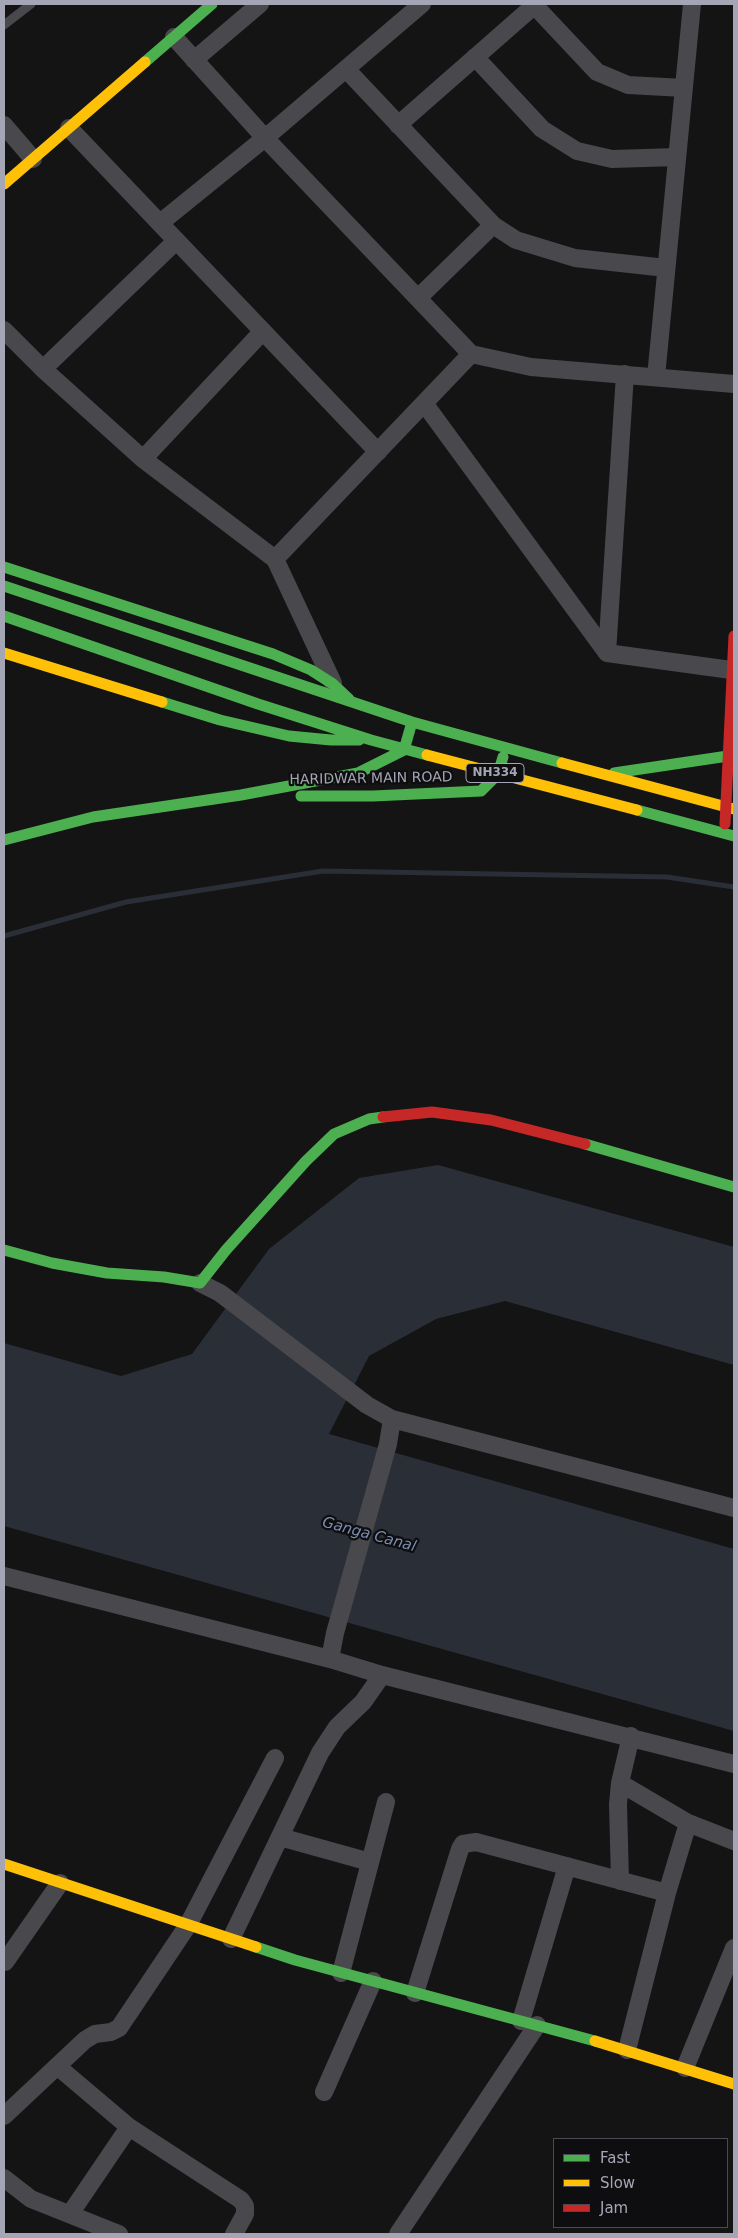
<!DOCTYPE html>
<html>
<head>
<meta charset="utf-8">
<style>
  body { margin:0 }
  #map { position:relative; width:738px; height:2238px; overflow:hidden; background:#141414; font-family:"DejaVu Sans",sans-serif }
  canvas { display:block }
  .frame { position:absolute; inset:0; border:5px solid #a5a6b5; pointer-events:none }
  .legend { position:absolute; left:553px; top:2138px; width:175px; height:90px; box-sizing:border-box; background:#0e0e10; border:1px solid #4a4b52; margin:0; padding:6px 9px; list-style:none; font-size:15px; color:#a5a6b5 }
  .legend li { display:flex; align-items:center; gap:10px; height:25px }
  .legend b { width:25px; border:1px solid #4a4b52 }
</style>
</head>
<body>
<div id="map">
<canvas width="738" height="2238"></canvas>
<div class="frame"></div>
<ul class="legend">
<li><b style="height:6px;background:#4caf50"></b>Fast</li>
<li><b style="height:6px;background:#ffc107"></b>Slow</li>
<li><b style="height:6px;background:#c62828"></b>Jam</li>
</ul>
</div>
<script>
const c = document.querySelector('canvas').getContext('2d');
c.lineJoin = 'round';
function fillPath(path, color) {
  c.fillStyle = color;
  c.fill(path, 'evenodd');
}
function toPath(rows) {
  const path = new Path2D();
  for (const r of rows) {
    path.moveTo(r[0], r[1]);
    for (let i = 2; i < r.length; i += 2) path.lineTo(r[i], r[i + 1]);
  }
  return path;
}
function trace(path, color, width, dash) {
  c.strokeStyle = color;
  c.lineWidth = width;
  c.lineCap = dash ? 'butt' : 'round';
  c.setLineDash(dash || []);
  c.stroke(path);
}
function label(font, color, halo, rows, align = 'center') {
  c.font = font + ' "DejaVu Sans",sans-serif';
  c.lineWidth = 4.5;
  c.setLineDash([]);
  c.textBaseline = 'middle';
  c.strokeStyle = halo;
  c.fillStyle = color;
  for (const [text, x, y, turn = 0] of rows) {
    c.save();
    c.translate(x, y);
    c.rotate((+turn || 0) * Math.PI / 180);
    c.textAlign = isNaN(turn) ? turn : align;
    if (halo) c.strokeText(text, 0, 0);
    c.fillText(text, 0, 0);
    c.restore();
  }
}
fillPath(toPath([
  [438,1165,734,1247,734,1365,505,1301,436,1319,369,1356,329,1434,734,1549,734,1731,4,1526,4,1343,121,1376,192,1354,269,1249,359,1178]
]), '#2a2e37');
trace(toPath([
  [4,936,126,902,323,871,667,877,734,887]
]), '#2a2e37', 5);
trace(toPath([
  [4,25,31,4]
]), '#48484d', 9);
trace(toPath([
  [534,5,597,72,628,85,684,88],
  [174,37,265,138,471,354,531,367,734,384],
  [475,57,542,129,577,151,612,159,677,157],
  [194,60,260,4],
  [346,69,493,225,516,240,575,258,666,268],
  [4,125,33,159],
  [398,125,536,4],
  [69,128,378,452],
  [160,223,265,138,422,4],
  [418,298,493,225],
  [4,330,43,369,143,459,275,559,333,683],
  [43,369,176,241],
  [656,377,692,4],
  [424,403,607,653,731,670],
  [143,459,263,331],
  [275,559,471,354],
  [607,653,625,374],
  [392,1419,734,1508],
  [4,1576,330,1659,335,1633,388,1444,392,1419,367,1405,220,1293,200,1283],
  [330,1659,382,1675,734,1764],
  [620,1783,688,1823,734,1841],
  [280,1837,370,1862],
  [620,1881,618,1804,620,1783,631,1736],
  [231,1939,320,1753,337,1727,363,1702,382,1675],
  [5,1962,60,1883],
  [341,1973,386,1802],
  [415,1993,460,1849,463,1844,476,1842,667,1893],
  [521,2021,567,1866],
  [627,2050,667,1893,688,1823],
  [57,2066,129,2127,241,2200,245,2206,245,2214,234,2234],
  [685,2068,734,1948],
  [324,2092,373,1981],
  [4,2116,85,2040,95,2034,111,2032,119,2028,188,1925,275,1758],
  [4,2178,31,2199,119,2234],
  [70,2214,129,2127],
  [398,2234,537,2025]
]), '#48484d', 18);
trace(toPath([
  [145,62,212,4],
  [4,567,273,654,311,670,333,684,349,699],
  [4,586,412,722,562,763],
  [4,616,258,704,371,740,427,755],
  [162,702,220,720,289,736,331,740,359,740],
  [614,773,728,756,734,761],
  [301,796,373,796,481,791,498,774,503,757],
  [637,810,734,836],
  [4,840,93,817,241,795,358,773,404,750,412,722],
  [585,1144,734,1187],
  [4,1250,52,1263,107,1273,164,1277,200,1283,226,1250,306,1161,334,1134,369,1119,383,1117],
  [256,1947,295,1960,595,2041]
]), '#4caf50', 11);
trace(toPath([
  [4,184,145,62],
  [4,653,162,702],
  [427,755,637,810],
  [562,763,734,809],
  [4,1864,256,1947],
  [595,2041,734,2084]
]), '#ffc107', 11);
trace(toPath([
  [725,824,734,636],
  [383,1117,432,1112,491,1120,585,1144]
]), '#c62828', 11);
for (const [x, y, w] of [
  [495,773,58]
]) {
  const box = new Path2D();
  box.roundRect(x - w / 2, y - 9.5, w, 19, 4);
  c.fillStyle = '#0e0e10';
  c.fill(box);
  trace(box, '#a5a6b5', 1);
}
label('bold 12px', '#a5a6b5', null, [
  ["NH334",495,773]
]);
label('14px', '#a5a6b5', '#0e0e10', [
  ["HARIDWAR MAIN ROAD",371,779,-1]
]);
label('italic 15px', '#7c8daf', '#0e0e10', [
  ["Ganga Canal",369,1535,15]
]);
</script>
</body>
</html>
